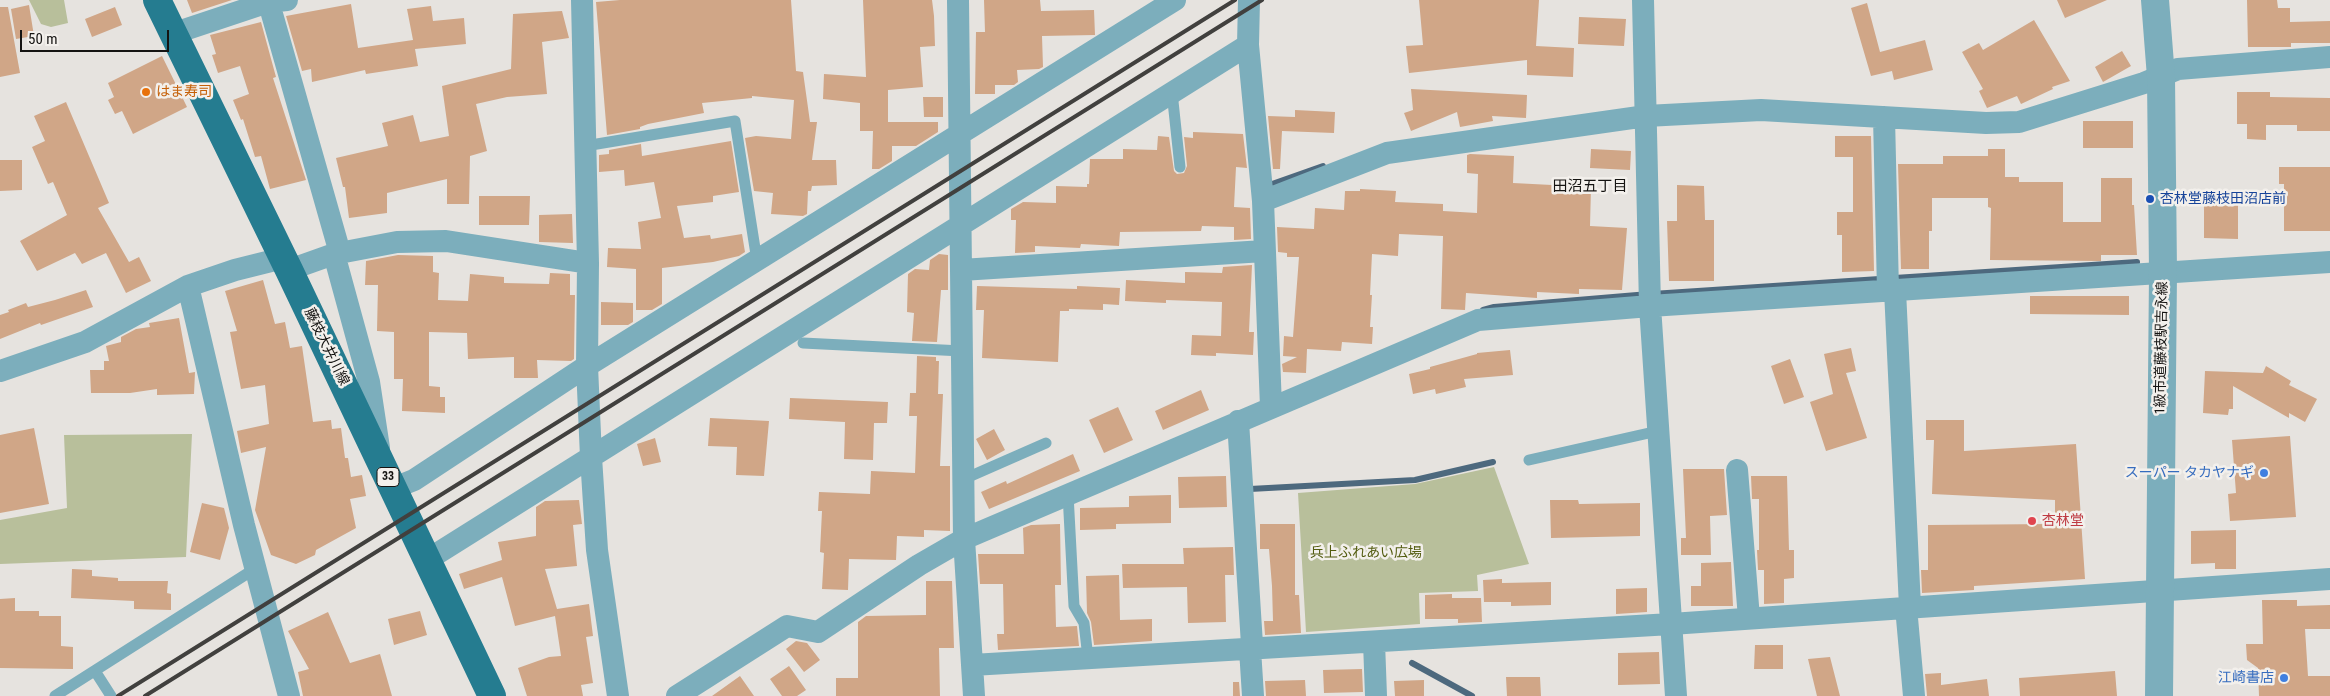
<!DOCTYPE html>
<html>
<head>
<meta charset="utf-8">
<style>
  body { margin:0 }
  #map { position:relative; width:2330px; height:696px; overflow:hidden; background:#e6e3df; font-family:"Roboto Condensed",sans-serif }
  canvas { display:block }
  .scale { position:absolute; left:20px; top:30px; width:149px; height:22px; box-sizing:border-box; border:2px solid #151412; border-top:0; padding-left:6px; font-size:15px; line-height:18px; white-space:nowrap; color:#151412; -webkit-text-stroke:4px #f3f0ec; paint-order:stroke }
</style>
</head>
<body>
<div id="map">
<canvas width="2330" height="696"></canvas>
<div class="scale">50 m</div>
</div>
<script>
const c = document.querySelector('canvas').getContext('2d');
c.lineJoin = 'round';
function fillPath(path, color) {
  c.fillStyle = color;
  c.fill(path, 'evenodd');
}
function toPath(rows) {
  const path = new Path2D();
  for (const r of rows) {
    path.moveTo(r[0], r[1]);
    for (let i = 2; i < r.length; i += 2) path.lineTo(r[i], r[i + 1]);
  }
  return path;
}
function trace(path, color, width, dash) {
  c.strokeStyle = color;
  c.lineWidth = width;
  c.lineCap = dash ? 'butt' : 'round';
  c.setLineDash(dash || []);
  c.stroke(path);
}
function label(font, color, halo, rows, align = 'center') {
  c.font = font + ' "Roboto Condensed","Noto Sans JP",sans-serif';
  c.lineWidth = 5;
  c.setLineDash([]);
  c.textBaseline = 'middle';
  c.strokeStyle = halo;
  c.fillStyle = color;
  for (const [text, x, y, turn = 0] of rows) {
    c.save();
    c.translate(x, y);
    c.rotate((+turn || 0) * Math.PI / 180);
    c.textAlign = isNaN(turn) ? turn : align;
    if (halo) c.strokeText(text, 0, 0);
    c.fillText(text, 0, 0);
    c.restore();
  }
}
fillPath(toPath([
  [29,0,64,0,68,23,51,27,41,24],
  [192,434,186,557,0,564,0,520,67,508,64,435],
  [1494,467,1529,564,1477,575,1478,591,1419,593,1420,624,1306,632,1298,493,1415,484]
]), '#b8bf9b');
trace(toPath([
  [1272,190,1272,184,1323,166],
  [1483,310,1494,307,1637,295,2137,262],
  [1250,489,1415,480,1493,462],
  [1412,663,1472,696]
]), '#4d697e', 6);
fillPath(toPath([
  [187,0,232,0,192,13],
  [620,0,791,0,796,71,803,72,810,122,817,122,812,160,836,160,837,185,812,186,811,191,808,191,807,214,803,216,771,214,773,193,754,191,745,138,756,136,791,139,794,100,752,96,752,98,702,103,704,113,648,124,640,127,640,129,607,135,596,2],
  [863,0,932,0,934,16,935,46,920,47,923,87,888,90,888,122,938,122,938,132,916,146,892,146,892,161,879,169,872,169,873,131,860,131,860,103,823,99,824,74,866,77],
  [984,0,1040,0,1041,11,1094,10,1095,35,1042,36,1043,67,1039,69,1017,70,1018,82,1014,85,995,85,995,94,975,94,976,32,985,32],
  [1419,0,1539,0,1536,46,1574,48,1573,77,1527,75,1527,60,1409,73,1406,46,1423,45],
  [2057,0,2107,0,2065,18],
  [2247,0,2277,0,2278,8,2290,8,2290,22,2330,21,2330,43,2291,43,2291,47,2248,47],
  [1867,3,1880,52,1925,40,1933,70,1894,80,1892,71,1871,76,1851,8],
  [351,4,358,48,413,40,407,9,431,6,433,21,464,18,466,44,415,49,418,66,366,74,365,70,312,82,311,69,302,71,286,16],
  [29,5,34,36,16,39,11,9],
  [0,7,8,7,20,73,0,77],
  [115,7,122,25,92,37,85,19],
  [562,11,569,38,542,42,547,94,507,97,476,104,487,151,470,156,469,204,447,204,447,179,387,193,387,213,349,218,345,187,343,187,336,158,388,146,382,123,413,115,420,142,449,136,442,86,511,69,513,14],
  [1579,17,1626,19,1624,46,1578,44],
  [2034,20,2070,81,2052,87,2053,89,2021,104,2017,96,1987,108,1979,91,1983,89,1962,52,1979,43,1983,50],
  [261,22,276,77,273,78,306,180,270,189,261,156,255,157,243,119,241,120,233,100,249,94,240,66,218,73,212,55,216,54,210,35],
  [2122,51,2131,66,2103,82,2095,67],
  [162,56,187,107,133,134,122,111,115,114,108,100,114,97,108,83],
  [1411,89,1527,95,1526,118,1492,116,1493,121,1460,127,1457,112,1411,131,1404,113,1413,110],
  [2237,92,2270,92,2270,97,2330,98,2330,131,2297,131,2297,125,2266,125,2266,140,2247,139,2247,124,2237,124],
  [923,97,943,97,943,117,924,117],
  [66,102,109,203,98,208,129,262,139,257,151,281,126,293,106,253,82,264,75,253,37,271,20,241,67,215,53,182,48,184,32,147,45,141,34,116],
  [1295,110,1335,112,1334,133,1282,131,1280,169,1273,169,1268,116,1295,117],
  [2083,121,2133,121,2133,148,2083,148],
  [1193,132,1243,134,1247,168,1236,167,1234,207,1250,208,1251,239,1234,240,1234,227,1202,226,1201,231,1120,232,1119,246,1081,244,1080,248,1035,246,1035,252,1015,253,1016,220,1011,220,1011,209,1023,202,1056,203,1056,186,1087,187,1087,184,1089,184,1090,159,1123,159,1123,149,1157,150,1158,136,1169,137,1174,171,1177,174,1184,173,1187,166,1184,137,1193,138],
  [1835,136,1871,136,1874,271,1842,272,1842,235,1837,235,1837,212,1853,212,1853,157,1835,157],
  [731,141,739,192,713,196,713,202,677,206,684,238,710,235,711,239,742,234,745,252,739,256,713,262,662,268,662,304,652,310,636,310,636,269,607,267,608,248,641,249,638,222,661,218,654,182,625,186,624,170,599,172,599,155,609,154,609,150,641,144,642,156],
  [1591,149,1631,151,1630,170,1590,168],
  [1988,149,2005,149,2005,177,2019,177,2019,182,2063,182,2063,222,2101,222,2101,178,2132,178,2132,205,2134,205,2137,255,2101,255,2101,261,1990,260,1991,208,1988,207,1988,198,1932,198,1932,231,1929,231,1929,269,1901,269,1898,164,1943,164,1943,156,1988,156],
  [1470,154,1514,156,1513,183,1591,187,1590,226,1627,228,1622,290,1579,289,1579,294,1537,292,1537,298,1466,293,1465,310,1441,309,1443,236,1399,234,1398,256,1372,254,1370,295,1372,295,1370,327,1373,327,1372,344,1342,342,1341,351,1307,349,1306,373,1283,372,1282,364,1297,357,1283,356,1284,336,1293,337,1299,257,1287,257,1287,253,1278,252,1277,227,1314,229,1315,208,1344,210,1345,191,1360,191,1360,189,1396,191,1395,202,1443,204,1443,211,1477,213,1478,174,1467,173,1467,155],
  [0,160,22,160,22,190,0,191],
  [2279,167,2330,167,2330,231,2284,231,2284,184,2279,184],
  [1677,185,1704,186,1705,220,1714,220,1714,281,1669,281,1667,221,1677,221],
  [2238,192,2238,239,2204,238,2204,193],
  [479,196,530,196,529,225,479,225],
  [572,214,573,243,539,242,539,215],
  [939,254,948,255,948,290,941,290,937,342,912,341,914,313,907,312,908,274,915,269,929,270,930,260],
  [398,255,433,256,433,272,439,273,438,300,468,301,470,274,504,277,504,283,549,284,550,273,570,274,570,295,575,295,574,359,571,361,537,360,538,378,514,378,514,357,468,359,467,333,429,332,429,386,440,387,440,397,445,397,445,413,402,411,403,379,394,379,394,332,377,331,378,285,365,285,366,261],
  [1252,265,1249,332,1254,332,1253,355,1216,353,1216,356,1191,355,1192,335,1221,336,1222,302,1166,300,1166,303,1125,301,1126,280,1185,283,1185,272,1222,273,1223,267],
  [263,280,275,324,285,322,290,348,302,346,313,422,331,420,332,429,341,428,345,458,348,458,351,477,362,475,366,496,350,499,356,528,316,550,315,555,296,564,271,555,255,510,266,447,241,453,237,431,269,424,265,385,241,389,230,332,237,331,225,291],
  [977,286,1077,289,1077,286,1120,288,1119,305,1103,304,1103,310,1069,309,1069,311,1060,311,1058,362,982,358,984,310,976,310],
  [86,290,93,307,41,325,40,323,0,339,0,315,9,312,8,310,26,303,28,307,55,300],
  [2030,296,2129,296,2129,315,2030,314],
  [601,302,633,303,633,322,628,325,601,325],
  [179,318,189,373,195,372,194,394,157,395,157,389,130,393,91,393,90,370,104,370,104,361,109,361,106,346,121,342,121,337,136,329,150,327,149,323],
  [1851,348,1856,371,1846,373,1867,438,1826,451,1810,402,1833,394,1824,354],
  [1510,350,1513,375,1464,379,1466,387,1436,394,1435,389,1413,394,1409,374,1430,369,1430,367,1477,354,1477,353],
  [917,356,936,357,936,361,939,361,938,394,943,394,940,466,950,466,950,531,924,530,924,537,897,536,896,560,849,559,848,590,822,589,824,553,820,552,822,511,818,511,819,492,870,494,871,471,915,473,917,416,909,416,910,393,916,393],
  [1790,359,1804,397,1784,404,1771,366],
  [2266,366,2291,381,2289,385,2317,399,2305,422,2289,413,2289,418,2233,386,2233,409,2229,409,2228,415,2203,413,2205,371,2263,373],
  [1201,390,1209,410,1163,430,1155,411],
  [790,398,888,402,887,423,874,423,873,460,844,459,845,422,789,419],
  [1118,407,1133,440,1104,453,1089,420],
  [710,418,769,421,764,476,736,475,737,447,708,446],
  [1926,420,1964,420,1964,451,2076,444,2085,579,1974,586,1974,590,1922,593,1921,570,1928,570,1928,525,2055,524,2055,500,1932,494,1934,440,1926,440],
  [34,428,49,504,0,513,0,435],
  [994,429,1005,450,987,460,976,439],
  [2290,436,2296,517,2230,521,2228,494,2236,493,2232,440],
  [655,438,661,462,643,466,637,444],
  [1073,454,1080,471,989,509,981,492,1006,481,1007,484],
  [1683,469,1724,469,1727,515,1710,516,1711,555,1681,555,1681,538,1686,538],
  [1226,476,1227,507,1179,508,1178,477],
  [1751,476,1787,476,1789,550,1794,550,1794,578,1784,579,1784,603,1764,604,1764,570,1758,570,1757,550,1759,550,1759,499,1752,499],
  [1171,495,1171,523,1116,524,1116,529,1080,530,1080,508,1129,507,1129,496],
  [579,500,582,524,573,525,577,566,545,569,557,609,589,604,593,636,586,637,593,683,581,685,583,696,527,696,518,668,549,657,561,656,555,616,515,626,502,577,464,589,459,574,502,560,498,542,536,536,536,507,545,501],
  [1550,500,1578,500,1579,504,1640,503,1640,536,1551,538],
  [202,503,224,508,229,528,220,560,190,552],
  [1060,524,1061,585,1055,585,1056,627,1077,626,1079,646,998,650,997,634,1004,634,1003,584,980,584,978,554,1024,554,1023,528,1031,525],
  [1260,524,1295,524,1295,595,1299,595,1301,633,1265,635,1264,621,1273,621,1272,586,1269,549,1260,549],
  [2236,530,2236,569,2215,569,2215,563,2191,564,2191,531],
  [1233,547,1234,575,1225,575,1226,622,1188,623,1187,587,1123,588,1122,564,1184,564,1183,548],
  [1731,562,1733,606,1691,606,1691,586,1701,586,1701,563],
  [72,569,92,570,92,576,118,578,118,581,168,581,167,593,171,594,171,610,134,609,134,601,71,598],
  [1119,575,1120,620,1152,619,1152,641,1094,645,1091,622,1087,613,1086,576],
  [1502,579,1502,583,1551,582,1551,605,1511,606,1511,602,1484,602,1483,580],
  [926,581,952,581,954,648,939,648,940,696,836,696,836,678,858,678,858,622,866,616,926,615],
  [1647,588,1647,612,1616,614,1616,589],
  [1452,594,1452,598,1481,598,1482,622,1458,623,1458,619,1425,619,1425,595],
  [15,598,15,611,39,611,39,616,61,616,61,646,73,647,73,669,0,668,0,599],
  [2262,600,2297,600,2297,606,2330,605,2330,629,2305,629,2308,676,2330,676,2330,696,2259,696,2258,668,2247,660,2246,644,2263,644],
  [420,611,427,635,394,645,388,619],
  [328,612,350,663,380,654,392,696,303,696,298,672,309,669,288,631],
  [796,641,807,643,820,660,804,672,786,649],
  [1755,645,1783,645,1783,669,1754,669],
  [1659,652,1660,684,1618,685,1618,653],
  [1830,657,1840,696,1817,696,1808,659],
  [789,666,806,690,797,696,782,696,770,679],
  [1362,669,1363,692,1324,693,1323,670],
  [2115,671,2117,696,2020,696,2019,678],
  [1941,673,1941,685,1987,679,1989,696,1927,696,1925,674],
  [740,676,754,696,712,696],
  [1506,677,1540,677,1541,696,1507,696],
  [1305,680,1306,696,1266,696,1265,681],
  [1424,680,1424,696,1395,696,1394,681],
  [1233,682,1239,682,1240,696,1233,696]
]), '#d0a687');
trace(toPath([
  [1172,92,1180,167],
  [585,146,735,121,757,261],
  [803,343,962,351],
  [1529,460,1658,431],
  [964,479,1046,443],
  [1068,494,1074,606,1084,623,1088,658],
  [95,671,111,696],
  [55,696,256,568]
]), '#7caebc', 11);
trace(toPath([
  [268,0,340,253],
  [958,0,964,539,974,696],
  [1249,0,1248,45,1263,201,1271,407],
  [1643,0,1650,306,1676,696],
  [172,34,268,2,287,0],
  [1884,117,1888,291],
  [1263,201,1387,153,1646,116,1761,110,1986,123,2019,122,2144,83,2178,69,2330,57],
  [334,254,369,382,379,448],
  [289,270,334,254,397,242,446,241,588,263],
  [961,270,1264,251],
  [188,286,244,525,289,696],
  [1895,290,1910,607],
  [0,371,85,342,188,286,235,270,283,258],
  [1238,421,1252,645,1250,649,1253,696],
  [1737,470,1749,618],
  [394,488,414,480,587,366,1175,0],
  [427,560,591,457,587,366,588,263,582,0],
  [1906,607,1914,696],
  [1374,642,1376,696],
  [972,665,1671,624,2330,579],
  [618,696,597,550,591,457,1248,45],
  [677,696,787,626,818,632,919,565,964,539,1478,320,1650,306,2330,262]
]), '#7caebc', 22);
trace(toPath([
  [2155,0,2161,77,2163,273,2159,696]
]), '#7caebc', 28);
trace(toPath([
  [157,0,289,270,492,696]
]), '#257c90', 28);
trace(toPath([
  [118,696,1235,0],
  [145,696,1262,0]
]), '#41403e', 4);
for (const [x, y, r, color] of [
  [146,92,5,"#e8710a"],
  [2150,199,5,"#1a4fb4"],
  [2264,473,5,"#3f7fe0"],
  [2032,521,5,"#e0444e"],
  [2284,678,5,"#3f7fe0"]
]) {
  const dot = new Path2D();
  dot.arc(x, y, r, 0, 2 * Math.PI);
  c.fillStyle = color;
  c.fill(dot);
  trace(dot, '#f3f0ec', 2);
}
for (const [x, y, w] of [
  [388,477,22]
]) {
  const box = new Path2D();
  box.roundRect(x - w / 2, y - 9.5, w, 19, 4);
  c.fillStyle = '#f3f0ec';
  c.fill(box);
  trace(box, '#151412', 1);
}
label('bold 12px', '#151412', null, [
  ["33",388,477]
]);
label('14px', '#c56008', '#f3f0ec', [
  ["はま寿司",156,92]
], 'left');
label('14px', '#164399', '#f3f0ec', [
  ["杏林堂藤枝田沼店前",2160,199]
], 'left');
label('14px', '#151412', '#f3f0ec', [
  ["藤枝大井川線",326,347,64],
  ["1級市道藤枝駅吉永線",2162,348,-89]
]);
label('14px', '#366cbe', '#f3f0ec', [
  ["スーパー タカヤナギ",2254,473],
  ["江崎書店",2274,678]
], 'right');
label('14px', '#be3a42', '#f3f0ec', [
  ["杏林堂",2042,521]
], 'left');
label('14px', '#535c10', '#f3f0ec', [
  ["兵上ふれあい広場",1366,553]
]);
label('15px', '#151412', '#f3f0ec', [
  ["田沼五丁目",1590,187]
]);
</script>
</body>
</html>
